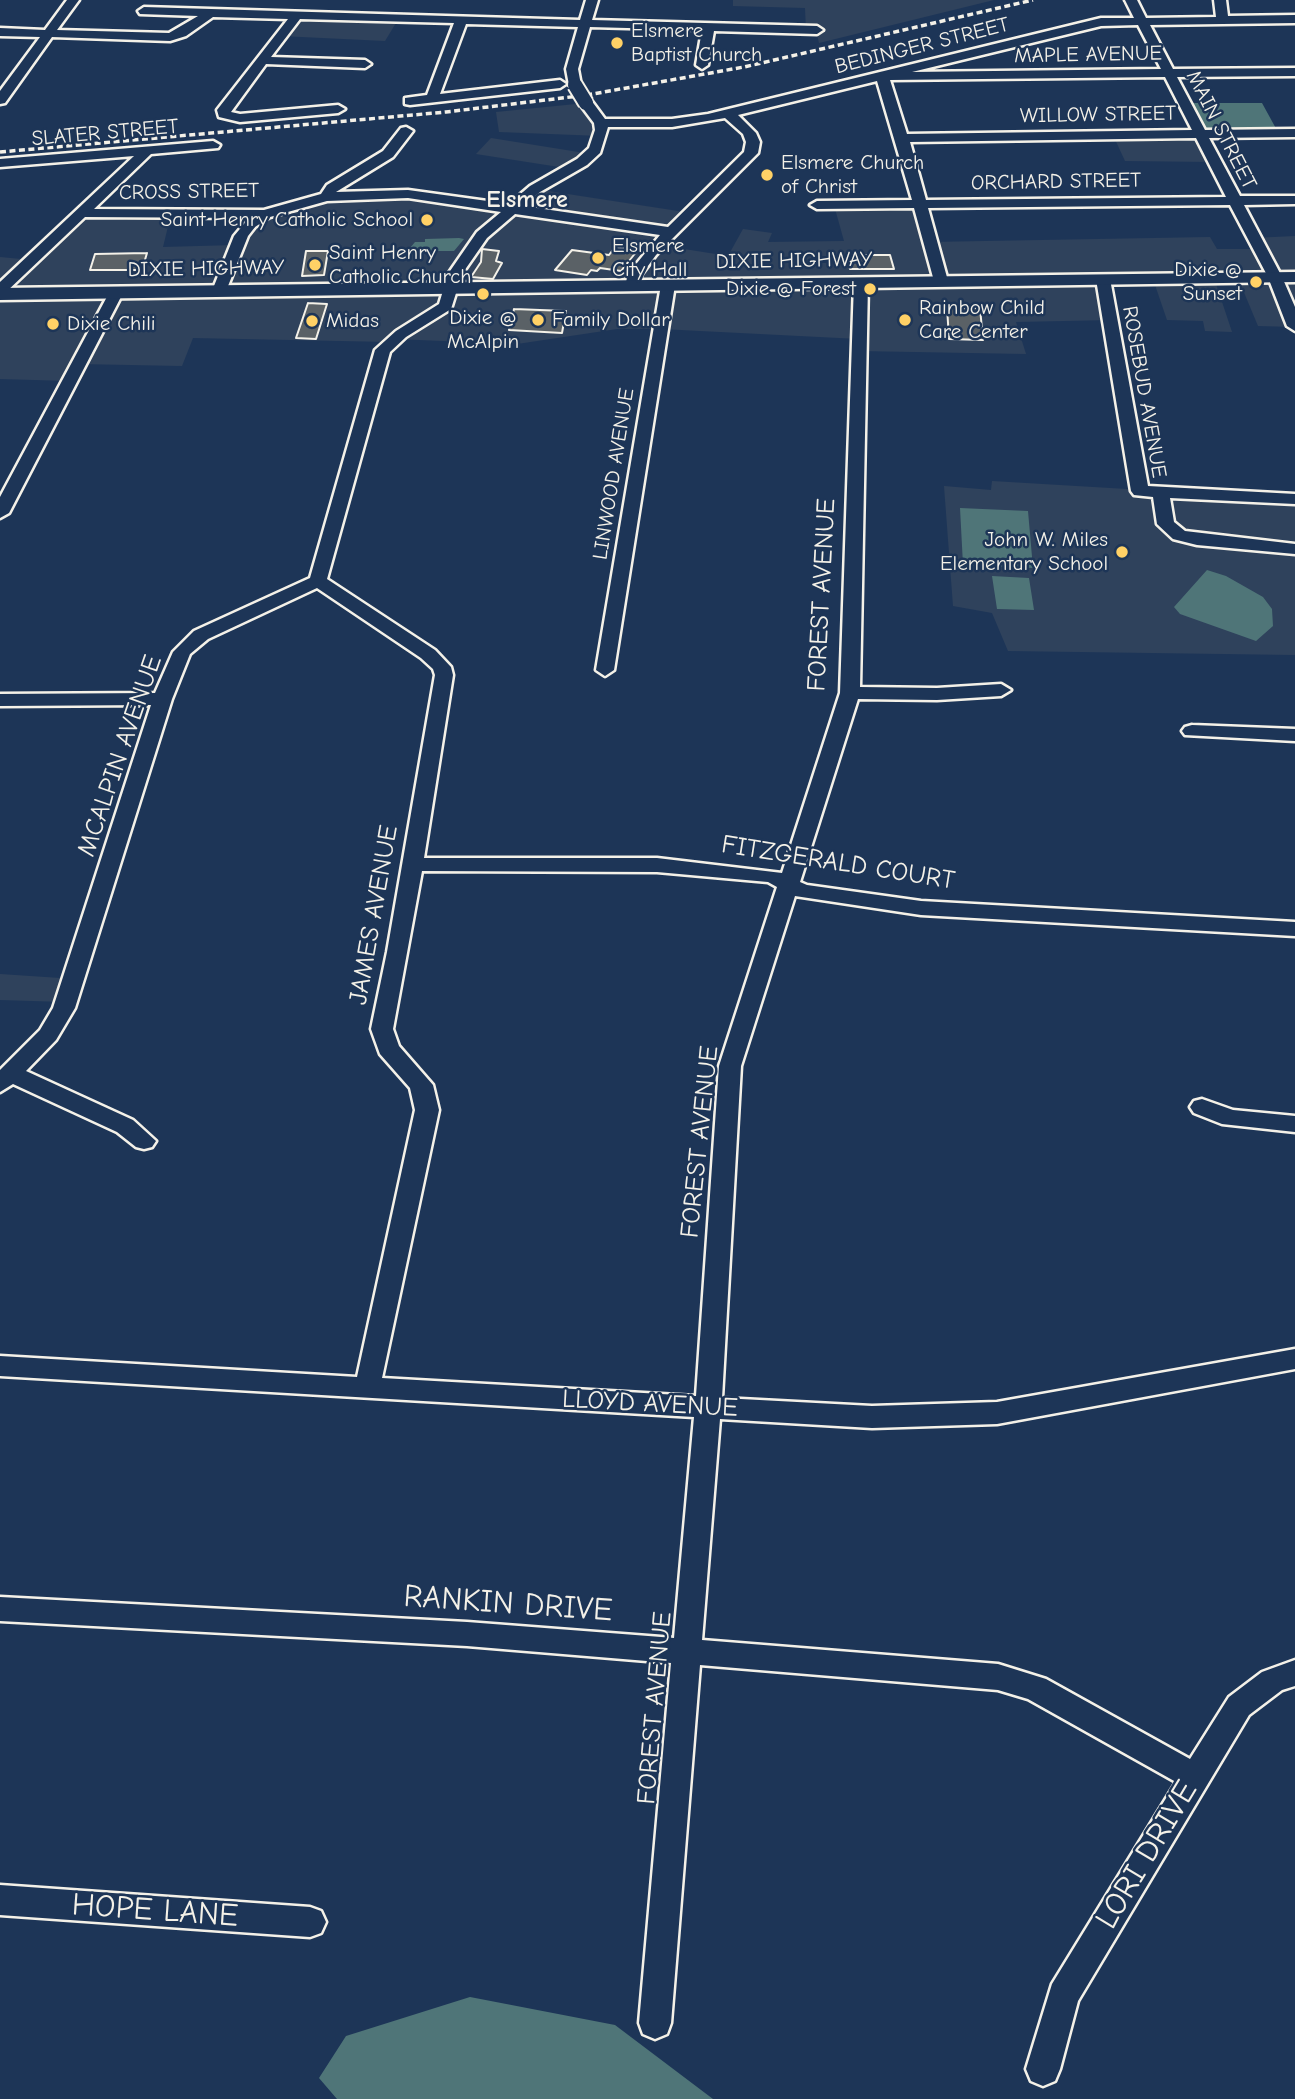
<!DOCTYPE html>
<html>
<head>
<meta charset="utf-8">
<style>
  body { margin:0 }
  canvas { display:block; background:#1d3557 }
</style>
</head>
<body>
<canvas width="1295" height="2099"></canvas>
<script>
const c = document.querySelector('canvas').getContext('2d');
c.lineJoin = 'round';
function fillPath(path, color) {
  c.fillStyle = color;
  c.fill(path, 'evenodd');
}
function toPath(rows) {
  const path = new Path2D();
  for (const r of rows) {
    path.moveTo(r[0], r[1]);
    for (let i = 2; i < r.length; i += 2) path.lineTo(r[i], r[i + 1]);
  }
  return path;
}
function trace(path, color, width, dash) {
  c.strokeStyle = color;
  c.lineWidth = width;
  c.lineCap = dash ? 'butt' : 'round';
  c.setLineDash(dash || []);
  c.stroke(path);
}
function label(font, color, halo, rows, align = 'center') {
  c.font = font + ' "Comic Neue",sans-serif';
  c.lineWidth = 5;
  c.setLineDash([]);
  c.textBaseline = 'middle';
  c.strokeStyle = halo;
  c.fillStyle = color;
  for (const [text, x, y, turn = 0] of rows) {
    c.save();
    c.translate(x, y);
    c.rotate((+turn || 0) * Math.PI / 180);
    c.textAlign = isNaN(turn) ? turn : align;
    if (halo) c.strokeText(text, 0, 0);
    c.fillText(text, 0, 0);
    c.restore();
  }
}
fillPath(toPath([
  [733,0,994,0,819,43,816,30,806,30,805,8,733,6],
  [297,15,399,18,385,41,281,36],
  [586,103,601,136,499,132,496,112],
  [1200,134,1214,162,1125,161,1113,135],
  [491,138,591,154,572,169,476,154],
  [535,189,691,213,659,245,728,256,743,229,772,233,768,242,844,241,834,205,920,205,930,242,1210,237,1217,249,1258,249,1253,238,1295,236,1295,327,1258,326,1238,278,1214,278,1232,332,1205,331,1203,321,1167,320,1153,279,1104,279,1111,320,1016,322,1026,354,859,351,859,339,661,329,617,329,517,344,394,339,390,342,193,338,182,366,79,364,69,381,0,379,0,257,31,260,81,213,171,214,163,247,236,245,250,224,308,200,408,194,514,209],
  [992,481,1295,499,1295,655,1008,651,992,613,953,606,944,486,991,490],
  [0,974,75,979,66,1002,0,1000]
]), '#2f425c');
fillPath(toPath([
  [1184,103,1262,103,1279,134,1200,134],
  [425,239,459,238,464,239,454,251,411,251,410,248,415,242,425,242],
  [960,508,1028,511,1033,568,963,565],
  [1207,570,1226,576,1263,597,1272,609,1273,626,1256,641,1180,614,1174,607],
  [992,576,1029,578,1034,610,997,609],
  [470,1997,615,2025,713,2099,337,2099,319,2078,346,2036]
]), '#4f7578');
const building = toPath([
  [615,247,637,251,621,271,600,268,597,271,591,270,587,275,555,270,572,250,609,255,615,247],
  [482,249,499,251,496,261,502,263,493,279,471,277,481,262,482,249],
  [306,251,328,251,324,275,302,276,306,251],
  [147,253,142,270,90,270,95,254,147,253],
  [847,255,890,255,894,269,850,269,847,255],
  [308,303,327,304,316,339,296,338,308,303],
  [947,307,980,308,983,340,949,339,947,307],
  [514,309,566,311,562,333,509,330,514,309]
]);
fillPath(building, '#5a6166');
trace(building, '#f4f1e8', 2);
const minor = toPath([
  [67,0,79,0,57,30,169,33,198,16,140,14,138,11,144,7,580,20,586,0,598,0,592,20,817,26,823,30,817,34,714,31,708,65,702,69,696,65,702,30,590,27,578,69,581,85,575,89,569,85,566,69,578,27,466,24,440,94,560,80,566,84,560,88,410,105,405,104,405,98,427,95,454,23,300,19,271,57,365,60,371,64,365,68,266,64,231,112,240,114,338,105,345,109,338,113,240,122,219,117,217,110,288,19,213,17,186,36,170,41,52,37,5,103,0,104,0,91,40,37,0,36,0,28,45,30,67,0],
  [1125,0,1137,0,1146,18,1216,17,1214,0,1226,0,1228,16,1295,15,1295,23,1150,25,1173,69,1295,68,1295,76,1177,77,1205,130,1295,129,1295,137,1209,138,1240,196,1295,196,1295,204,1244,205,1282,277,1295,307,1295,331,1287,326,1268,277,1230,205,928,208,948,281,941,285,934,281,914,208,817,209,810,205,817,201,912,200,877,81,738,115,756,133,760,142,758,153,656,255,642,274,637,289,627,289,625,286,628,274,660,235,515,214,487,238,462,274,451,309,406,337,390,352,327,579,435,650,451,667,453,675,424,858,657,858,782,873,840,693,854,283,856,280,866,280,868,283,860,687,937,688,1001,684,1011,690,1001,696,937,700,858,699,800,882,807,885,921,901,1295,922,1295,936,921,915,795,896,741,1066,722,1398,872,1406,997,1402,1295,1349,1295,1369,997,1424,872,1428,720,1419,702,1640,998,1664,1046,1679,1190,1759,1229,1697,1262,1672,1295,1660,1295,1686,1282,1690,1249,1715,1078,2001,1060,2069,1055,2081,1043,2086,1031,2081,1026,2069,1052,1984,1176,1782,1028,1699,998,1690,700,1665,671,2023,667,2034,655,2039,643,2034,639,2023,671,1663,467,1646,0,1621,0,1597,467,1622,674,1638,694,1417,0,1376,0,1356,357,1377,415,1110,410,1088,380,1054,371,1029,387,952,435,675,433,669,421,658,317,588,208,639,190,654,172,699,75,1008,56,1040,26,1071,133,1120,156,1141,152,1147,144,1149,136,1147,117,1132,13,1084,0,1092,0,1070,40,1030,53,1008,151,705,0,706,0,694,155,693,173,652,194,631,310,578,375,350,396,331,439,304,448,274,477,232,501,212,408,198,327,201,270,217,255,227,248,236,226,291,219,295,212,291,234,236,249,218,85,217,5,293,0,294,0,282,134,156,0,167,0,159,213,141,220,145,218,148,151,154,94,209,264,210,321,194,327,185,383,151,401,128,406,127,413,131,393,157,336,192,408,190,509,204,530,186,577,159,589,148,595,130,594,123,579,103,581,100,591,100,605,119,672,119,708,114,1101,18,1134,18,1125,0],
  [1138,25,1161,69,912,72,1101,26,1138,25],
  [1165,77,1192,130,907,134,890,80,1165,77],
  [725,118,743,134,746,142,744,152,668,227,523,206,540,192,587,165,600,153,608,127,672,127,725,118],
  [1196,138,1226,197,926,200,910,142,1196,138],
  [422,871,657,872,768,882,777,887,719,1066,696,1396,382,1378,439,1110,433,1085,399,1046,393,1029,422,871],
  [1103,275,1110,279,1148,486,1295,494,1295,504,1170,498,1174,522,1185,531,1295,544,1295,554,1197,545,1173,539,1157,524,1153,497,1134,495,1131,491,1096,279,1103,275],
  [668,281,675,285,614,670,605,676,596,670,661,285,668,281],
  [116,289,123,293,9,513,0,518,0,497,109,293,116,289],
  [1192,725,1295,729,1295,741,1185,735,1182,731,1185,727,1192,725],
  [1202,1099,1233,1110,1295,1116,1295,1132,1222,1124,1194,1113,1190,1107,1194,1101,1202,1099],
  [0,1885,310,1907,321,1911,326,1922,321,1933,310,1937,0,1915,0,1885]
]);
const major = toPath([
  [1295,272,1295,282,0,300,0,288,1295,272]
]);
trace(minor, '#f4f1e8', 5);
trace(major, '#f4f1e8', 5);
fillPath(minor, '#1d3557');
fillPath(major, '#1d3557');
trace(toPath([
  [0,152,446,112,587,95,744,67,1033,0]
]), '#f4f1e8', 3.5, [6, 3.5]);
const minorBridge = toPath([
  [575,85,586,103]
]);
trace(minorBridge, '#f4f1e8', 18, []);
trace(minorBridge, '#1d3557', 14);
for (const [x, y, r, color] of [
  [617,43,7,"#ffd166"],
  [767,175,7,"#ffd166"],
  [427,220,7,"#ffd166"],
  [598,258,7,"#ffd166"],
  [315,265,7,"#ffd166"],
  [1256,282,7,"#ffd166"],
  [870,289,7,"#ffd166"],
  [483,294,7,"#ffd166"],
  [538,320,7,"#ffd166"],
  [905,320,7,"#ffd166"],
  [312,321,7,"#ffd166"],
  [53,324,7,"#ffd166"],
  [1122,552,7,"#ffd166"]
]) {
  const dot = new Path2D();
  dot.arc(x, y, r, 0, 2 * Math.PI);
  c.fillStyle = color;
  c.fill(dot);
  trace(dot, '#1d3557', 2.5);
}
label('21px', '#f4f1e8', '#1d3557', [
  ["Elsmere",631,31],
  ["Baptist Church",631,55],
  ["Elsmere Church",781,163],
  ["of Christ",781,187],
  ["Saint Henry Catholic School",413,220,"right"],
  ["Elsmere",612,246],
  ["City Hall",612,270],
  ["Saint Henry",329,253],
  ["Catholic Church",329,277],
  ["Dixie @",1242,270,"right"],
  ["Sunset",1242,294,"right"],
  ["Dixie @ Forest",856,289,"right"],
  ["Rainbow Child",919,308],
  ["Care Center",919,332],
  ["Dixie @",483,318,"center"],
  ["McAlpin",483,342,"center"],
  ["Family Dollar",552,320],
  ["Midas",326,321],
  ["Dixie Chili",67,324],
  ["John W. Miles",1108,540,"right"],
  ["Elementary School",1108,564,"right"]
], 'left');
label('21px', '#f4f1e8', '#1d3557', [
  ["BEDINGER STREET",922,46,-14],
  ["MAPLE AVENUE",1088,55,-1],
  ["WILLOW STREET",1098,115,-1],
  ["MAIN STREET",1221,130,63],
  ["SLATER STREET",105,133,-5],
  ["ORCHARD STREET",1056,182,-1],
  ["CROSS STREET",189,192,-1],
  ["DIXIE HIGHWAY",794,261,-1],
  ["DIXIE HIGHWAY",206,269,-1],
  ["ROSEBUD AVENUE",1144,392,80],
  ["LINWOOD AVENUE",614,474,-81]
]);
label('bold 24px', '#f4f1e8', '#1d3557', [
  ["Elsmere",527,200]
]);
label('26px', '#f4f1e8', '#1d3557', [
  ["FOREST AVENUE",822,595,-87],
  ["MCALPIN AVENUE",120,756,-71],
  ["FITZGERALD COURT",838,863,9],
  ["JAMES AVENUE",374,915,-80],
  ["FOREST AVENUE",700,1142,-84],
  ["LLOYD AVENUE",650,1404,3],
  ["FOREST AVENUE",655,1708,-85]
]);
label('32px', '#f4f1e8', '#1d3557', [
  ["RANKIN DRIVE",508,1604,4],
  ["LORI DRIVE",1147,1855,-59],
  ["HOPE LANE",155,1911,4]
]);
</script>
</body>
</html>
